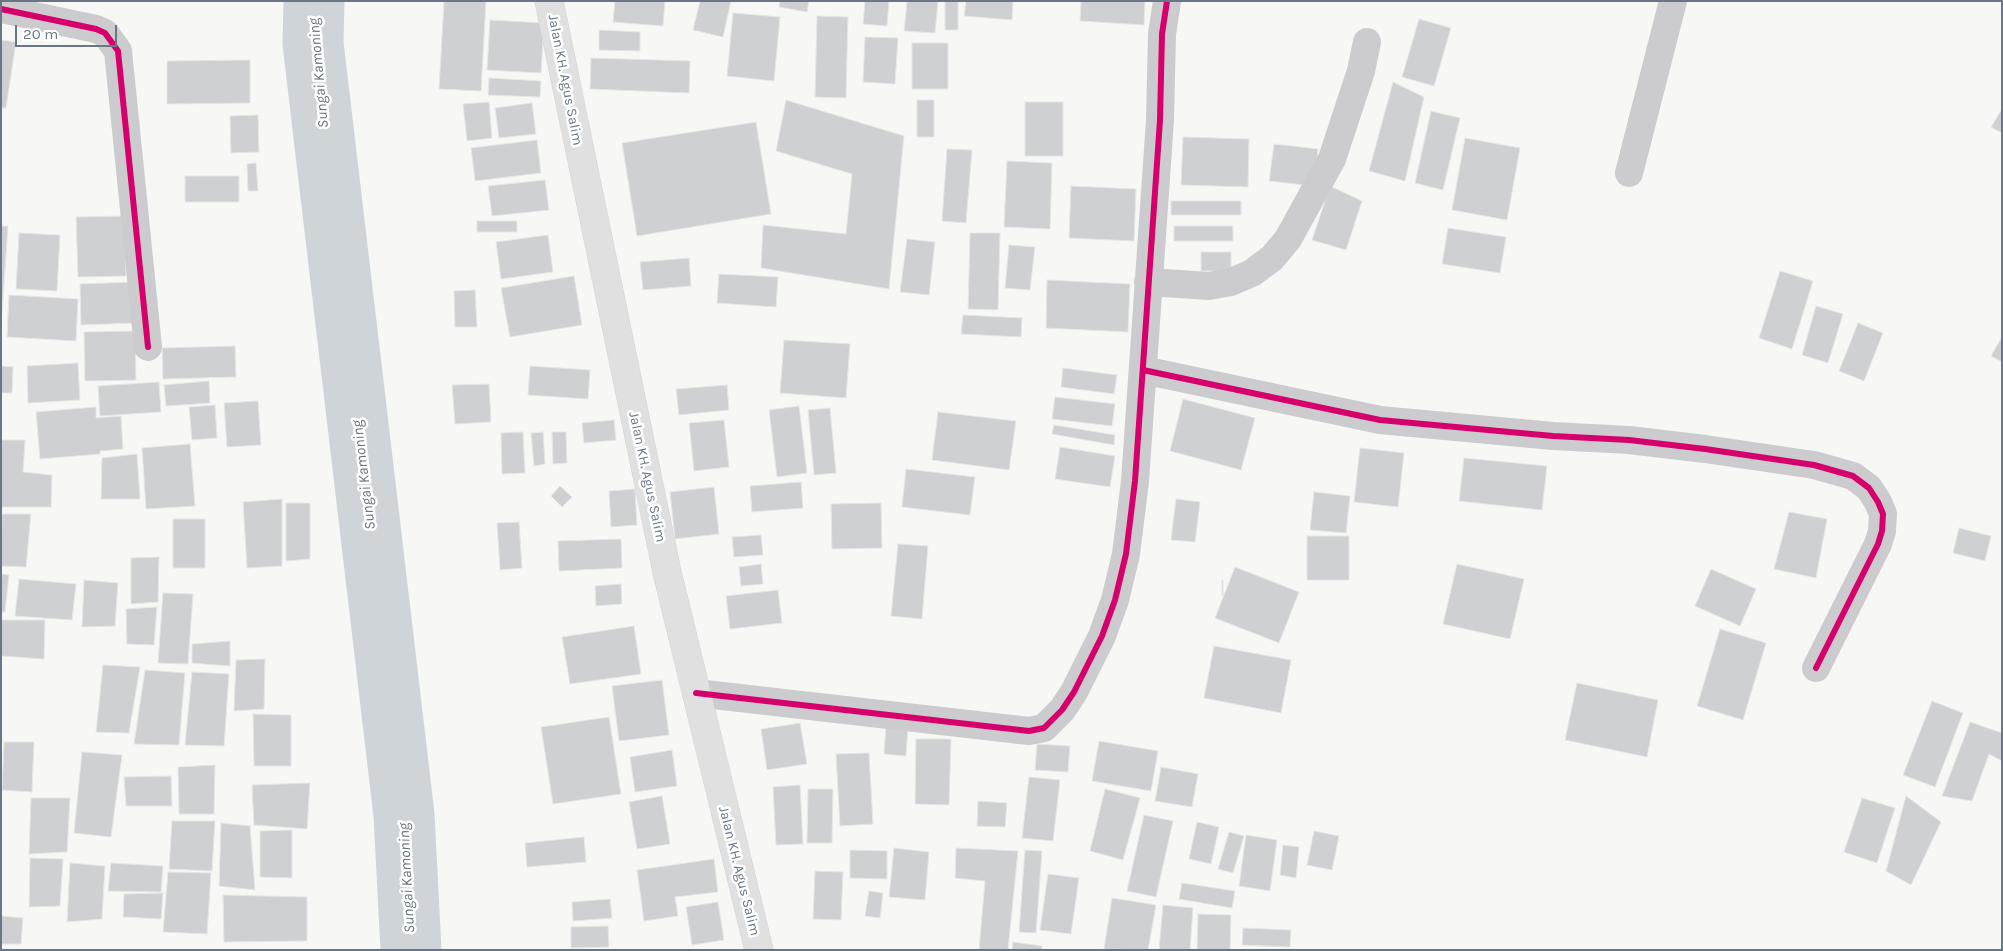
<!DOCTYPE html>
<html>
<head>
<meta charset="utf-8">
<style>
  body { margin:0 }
  #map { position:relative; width:2003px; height:951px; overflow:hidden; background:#f7f7f6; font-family:Karla,sans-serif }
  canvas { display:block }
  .frame { position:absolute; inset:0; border:2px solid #697685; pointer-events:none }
  .scale { position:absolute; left:15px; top:25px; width:102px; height:22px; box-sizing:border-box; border:2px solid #697685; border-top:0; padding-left:6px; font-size:15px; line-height:18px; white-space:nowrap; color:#697685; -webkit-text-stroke:4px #fff; paint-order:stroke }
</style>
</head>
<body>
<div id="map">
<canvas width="2003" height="951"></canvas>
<div class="frame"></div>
<div class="scale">20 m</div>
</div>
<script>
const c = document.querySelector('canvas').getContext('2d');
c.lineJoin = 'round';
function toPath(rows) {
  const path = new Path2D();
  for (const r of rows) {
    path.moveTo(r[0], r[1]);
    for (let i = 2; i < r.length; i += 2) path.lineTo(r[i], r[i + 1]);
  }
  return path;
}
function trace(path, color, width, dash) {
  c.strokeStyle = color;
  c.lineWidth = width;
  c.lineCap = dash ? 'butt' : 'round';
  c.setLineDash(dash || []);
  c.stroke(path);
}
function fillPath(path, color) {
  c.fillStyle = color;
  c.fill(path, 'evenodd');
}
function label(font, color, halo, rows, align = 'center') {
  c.font = font + ' Karla,sans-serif';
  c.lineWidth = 5;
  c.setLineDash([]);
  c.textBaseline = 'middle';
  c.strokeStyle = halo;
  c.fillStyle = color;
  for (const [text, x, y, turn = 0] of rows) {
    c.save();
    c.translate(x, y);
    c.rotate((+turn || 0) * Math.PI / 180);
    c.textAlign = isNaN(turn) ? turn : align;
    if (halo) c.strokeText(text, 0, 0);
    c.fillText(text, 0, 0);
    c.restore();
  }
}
trace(toPath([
  [314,1,313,43,404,815,411,950]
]), '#ced4d8', 61);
const building = toPath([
  [444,1,486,1,481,91,439,89,444,1],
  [615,1,665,1,663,26,613,22,615,1],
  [700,1,731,1,723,37,693,30,700,1],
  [780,1,809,1,807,12,779,7,780,1],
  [865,1,889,1,887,26,863,24,865,1],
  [907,1,938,1,935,33,904,31,907,1],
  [945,1,958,1,958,30,945,30,945,1],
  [966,1,1013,1,1012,20,964,16,966,1],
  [1081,1,1145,1,1144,25,1080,21,1081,1],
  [733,13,780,17,774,81,727,76,733,13],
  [817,16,848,17,846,98,815,97,817,16],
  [1419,19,1451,28,1434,86,1402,77,1419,19],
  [490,20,544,23,541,73,487,70,490,20],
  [599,30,640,32,640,51,599,50,599,30],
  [865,37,898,38,895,84,863,82,865,37],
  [1,40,16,42,6,108,1,108,1,40],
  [912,43,948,43,948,89,912,89,912,43],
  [591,58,690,61,689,93,590,89,591,58],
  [250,60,250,103,167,104,167,61,250,60],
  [489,78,541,81,540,97,488,95,489,78],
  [1393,82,1424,97,1405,181,1369,171,1393,82],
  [786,100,904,136,889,289,761,268,763,225,846,234,852,174,776,151,786,100],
  [917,100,934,100,934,137,917,137,917,100],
  [489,102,492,138,467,141,463,104,489,102],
  [1025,102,1063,102,1063,156,1025,156,1025,102],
  [532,103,536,134,499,138,495,108,532,103],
  [2002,109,2002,133,1991,127,2002,109],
  [1431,111,1460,118,1443,190,1415,183,1431,111],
  [258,115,259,152,231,153,230,116,258,115],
  [756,122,771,214,637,236,622,143,756,122],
  [1183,137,1249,139,1248,187,1181,185,1183,137],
  [1465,138,1520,148,1507,220,1452,210,1465,138],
  [537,140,541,173,475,181,471,148,537,140],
  [1274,144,1318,149,1314,186,1269,181,1274,144],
  [947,149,972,150,966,223,942,221,947,149],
  [1007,161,1052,163,1050,229,1004,227,1007,161],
  [256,163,258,191,248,191,247,164,256,163],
  [185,176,239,176,239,202,185,202,185,176],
  [545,180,549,210,492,216,488,186,545,180],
  [1071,186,1136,189,1134,241,1069,238,1071,186],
  [1330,186,1362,201,1346,250,1312,240,1330,186],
  [1171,201,1241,201,1241,215,1171,215,1171,201],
  [124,216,126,276,78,277,76,217,124,216],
  [477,221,517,221,517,232,477,232,477,221],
  [1,226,8,226,2,312,1,312,1,226],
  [1174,226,1233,226,1233,241,1174,241,1174,226],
  [1448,228,1506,237,1500,273,1442,264,1448,228],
  [19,233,60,235,57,291,16,289,19,233],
  [970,233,1000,233,998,310,968,309,970,233],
  [548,235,553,272,501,279,496,242,548,235],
  [907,239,935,242,929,295,900,292,907,239],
  [1009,245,1035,247,1030,290,1005,288,1009,245],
  [1201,252,1231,252,1231,271,1201,271,1201,252],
  [689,258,691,286,643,290,640,262,689,258],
  [1780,271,1813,281,1792,349,1759,338,1780,271],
  [719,274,778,277,776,307,717,303,719,274],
  [574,276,582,325,510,337,501,288,574,276],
  [1047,280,1130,284,1128,332,1046,328,1047,280],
  [136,282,138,323,81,325,80,284,136,282],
  [475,290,477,327,455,327,454,291,475,290],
  [9,295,78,299,76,341,7,337,9,295],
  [1816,306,1843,314,1828,363,1802,355,1816,306],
  [963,315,1022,318,1021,337,961,334,963,315],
  [1858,323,1883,333,1864,381,1839,371,1858,323],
  [135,331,136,380,85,381,84,332,135,331],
  [2002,337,2002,362,1991,356,2002,337],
  [784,340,850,344,846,398,780,393,784,340],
  [235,346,236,377,163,379,162,348,235,346],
  [78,363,80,400,28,403,27,366,78,363],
  [1,366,13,367,12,393,1,393,1,366],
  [530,366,590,370,588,399,528,395,530,366],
  [1063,368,1117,375,1114,394,1061,387,1063,368],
  [209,381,210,403,166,406,164,385,209,381],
  [159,382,161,412,100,416,98,386,159,382],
  [489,384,491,422,455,424,452,385,489,384],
  [727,385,729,410,679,415,676,389,727,385],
  [1055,397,1115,404,1112,426,1052,419,1055,397],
  [1183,399,1255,418,1241,470,1170,451,1183,399],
  [258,401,261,445,227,447,224,403,258,401],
  [215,405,217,438,192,440,189,407,215,405],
  [799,406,807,473,777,477,769,410,799,406],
  [96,407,96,418,121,416,123,449,100,451,100,454,40,459,36,412,96,407],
  [830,408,836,473,814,475,808,410,830,408],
  [938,412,1016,421,1009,470,932,460,938,412],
  [614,420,616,440,584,443,582,423,614,420],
  [724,420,729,467,694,471,689,423,724,420],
  [1054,425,1115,435,1114,445,1052,434,1054,425],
  [523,432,525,473,502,474,501,433,523,432],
  [543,432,545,464,534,466,531,433,543,432],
  [552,432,566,432,567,463,553,464,552,432],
  [1,440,25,440,23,472,52,475,51,507,1,507,1,440],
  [190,444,195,506,146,509,142,448,190,444],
  [1060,447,1115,456,1110,487,1055,479,1060,447],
  [1360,448,1404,453,1398,507,1354,502,1360,448],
  [137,454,140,499,101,499,102,458,137,454],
  [1464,458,1547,466,1542,510,1459,501,1464,458],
  [906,469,975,477,970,515,902,507,906,469],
  [801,482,803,508,752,512,750,486,801,482],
  [560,486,572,497,562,507,551,496,560,486],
  [714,487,719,534,675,539,670,492,714,487],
  [635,489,637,525,611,527,609,491,635,489],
  [1314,492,1350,496,1346,533,1310,530,1314,492],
  [282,499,282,566,247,568,243,502,282,499],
  [1176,499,1200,502,1195,542,1171,540,1176,499],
  [286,503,310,503,310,559,286,561,286,503],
  [881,503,882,548,832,549,831,504,881,503],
  [1789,512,1827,519,1816,578,1774,569,1789,512],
  [2,514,31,514,26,567,1,566,2,514],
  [173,519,205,519,205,568,173,568,173,519],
  [519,522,522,568,500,570,497,523,519,522],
  [1959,528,1991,536,1985,561,1953,553,1959,528],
  [761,535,763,555,734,557,732,537,761,535],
  [1307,536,1349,536,1349,580,1307,580,1307,536],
  [621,539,622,568,559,571,558,541,621,539],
  [898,544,928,546,922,619,891,616,898,544],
  [159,557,158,602,131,604,131,558,159,557],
  [761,564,763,584,741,586,739,567,761,564],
  [1457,564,1524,579,1510,639,1443,624,1457,564],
  [1235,567,1299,592,1279,643,1215,618,1235,567],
  [1711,569,1756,589,1740,626,1695,606,1711,569],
  [1,574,9,575,5,612,1,612,1,574],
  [19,579,76,584,72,620,15,616,19,579],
  [84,580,118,583,115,626,82,627,84,580],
  [1222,580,1223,580,1223,596,1222,596,1222,580],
  [621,584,622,604,596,606,595,586,621,584],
  [778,590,782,623,730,629,726,596,778,590],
  [163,593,193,594,188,664,158,663,163,593],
  [157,607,154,645,127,644,126,609,157,607],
  [1,620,45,620,44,659,1,656,1,620],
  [634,626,641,674,570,684,562,637,634,626],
  [1720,629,1766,643,1743,720,1697,706,1720,629],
  [230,641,230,666,192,663,192,644,230,641],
  [1214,646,1291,660,1281,713,1204,698,1214,646],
  [265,659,264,709,234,711,236,660,265,659],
  [103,665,140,667,129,733,96,732,103,665],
  [145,670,185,673,179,745,134,744,145,670],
  [192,672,229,674,224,746,185,745,192,672],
  [662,680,669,735,619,741,612,686,662,680],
  [1577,683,1658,700,1647,757,1565,740,1577,683],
  [1932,701,1963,713,1935,787,1903,775,1932,701],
  [253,714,291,715,291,766,254,766,253,714],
  [609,717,621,794,553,804,541,727,609,717],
  [1970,722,2002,733,2002,761,1989,754,1972,801,1942,796,1970,722],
  [800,723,807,764,767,770,761,729,800,723],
  [886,726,908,727,906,756,884,754,886,726],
  [916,739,951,739,949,805,915,804,916,739],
  [1099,741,1158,751,1151,791,1092,781,1099,741],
  [4,742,34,742,32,792,2,790,4,742],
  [1037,744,1070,746,1068,772,1035,770,1037,744],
  [672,750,677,786,635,792,630,757,672,750],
  [82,752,122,755,111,837,74,833,82,752],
  [869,753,873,824,840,826,836,754,869,753],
  [215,765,214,814,179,814,178,767,215,765],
  [1161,767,1198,774,1192,807,1155,801,1161,767],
  [171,776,172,806,126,806,124,777,171,776],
  [1029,777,1060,780,1053,841,1022,838,1029,777],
  [310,783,307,829,254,825,252,785,310,783],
  [800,785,803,844,776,845,773,787,800,785],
  [808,789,833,789,832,843,807,843,808,789],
  [1105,789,1140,798,1123,860,1090,851,1105,789],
  [662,796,670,844,637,849,629,802,662,796],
  [1906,796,1941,822,1911,885,1886,871,1906,796],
  [31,798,70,798,67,852,29,854,31,798],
  [1862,798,1895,808,1877,863,1844,852,1862,798],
  [978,801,1007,803,1005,827,977,826,978,801],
  [1144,815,1173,821,1156,897,1127,891,1144,815],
  [172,821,215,821,212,871,169,869,172,821],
  [1197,822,1219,827,1211,864,1189,859,1197,822],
  [221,823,250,826,255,890,219,886,221,823],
  [292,830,292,878,260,877,260,831,292,830],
  [1314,831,1339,836,1332,870,1307,865,1314,831],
  [1229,832,1244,836,1233,873,1218,869,1229,832],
  [1246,835,1277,840,1270,891,1239,886,1246,835],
  [584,837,586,862,527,867,525,843,584,837],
  [1283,845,1299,847,1296,878,1280,875,1283,845],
  [894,848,929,852,925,900,889,897,894,848],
  [956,848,1018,851,1008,950,979,950,985,881,955,878,956,848],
  [850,850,887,851,887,879,850,878,850,850],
  [1025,850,1042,851,1036,933,1019,932,1025,850],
  [30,858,63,859,60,906,29,907,30,858],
  [714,859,718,892,675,897,678,916,644,921,637,870,714,859],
  [70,863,105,866,102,919,67,922,70,863],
  [111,863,163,866,161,892,108,891,111,863],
  [815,871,843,872,841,920,813,919,815,871],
  [168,872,211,873,207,934,163,932,168,872],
  [1048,874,1079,878,1071,934,1040,930,1048,874],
  [1182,883,1235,891,1232,908,1179,899,1182,883],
  [869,891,883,893,880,918,865,916,869,891],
  [163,893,161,919,123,917,124,894,163,893],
  [223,895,307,897,307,941,224,942,223,895],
  [1112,898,1156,905,1148,950,1104,949,1112,898],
  [610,899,612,918,573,921,572,902,610,899],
  [718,902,724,940,692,945,686,907,718,902],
  [1163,905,1193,908,1190,950,1159,950,1163,905],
  [1198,914,1231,915,1230,950,1197,950,1198,914],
  [1,916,23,918,21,944,1,944,1,916],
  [608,926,609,947,571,948,571,927,608,926],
  [1243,928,1291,930,1290,947,1242,945,1243,928],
  [1013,942,1042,946,1042,950,1012,950,1013,942]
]);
fillPath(building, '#ced0d1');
trace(building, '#e6e6e6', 1);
const highway = toPath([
  [549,1,667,572,759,950]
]);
trace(highway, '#d4d4d5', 29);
trace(toPath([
  [1,9,96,29,105,33,118,51,148,347],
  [1629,173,1673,1],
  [1148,282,1209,286,1231,282,1252,273,1272,258,1288,239,1332,159,1361,71,1367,42],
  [1143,370,1380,420,1553,436,1629,440,1705,449,1814,465,1853,476,1869,488,1878,502,1883,514,1882,531,1878,544,1816,668],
  [696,693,1029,731,1044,728,1062,710,1074,692,1102,636,1115,600,1126,554,1135,481,1160,120,1162,34,1167,1]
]), '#ccccce', 28);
trace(highway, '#e0e0e1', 28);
trace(toPath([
  [1,9,96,29,105,33,118,51,148,347],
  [1143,370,1380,420,1553,436,1629,440,1705,449,1814,465,1853,476,1869,488,1878,502,1883,514,1882,531,1878,544,1816,668],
  [696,693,1029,731,1044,728,1062,710,1074,692,1102,636,1115,600,1126,554,1135,481,1160,120,1162,34,1167,1]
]), '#d6006c', 6);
label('14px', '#697685', '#fff', [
  ["Jalan KH. Agus Salim",565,80,79],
  ["Jalan KH. Agus Salim",647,477,78],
  ["Jalan KH. Agus Salim",739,871,76]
]);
label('italic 15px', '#647780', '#fff', [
  ["Sungai Kamoning",319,73,-95],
  ["Sungai Kamoning",364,475,-97],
  ["Sungai Kamoning",407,878,-93]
]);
</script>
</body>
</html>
